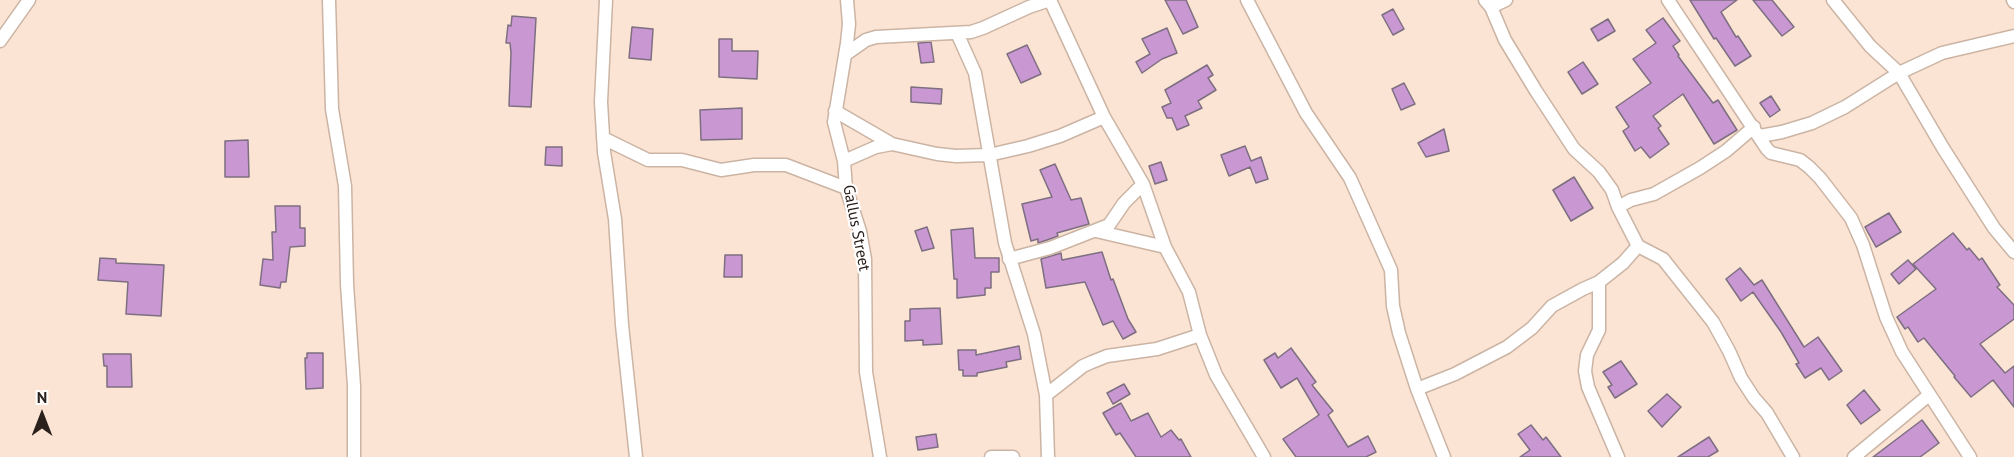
<!DOCTYPE html>
<html>
<head>
<meta charset="utf-8">
<style>
  body { margin:0 }
  #map { position:relative; width:2014px; height:457px; overflow:hidden; background:#fbe4d3; font-family:"PT Sans",sans-serif }
  canvas { display:block }
  .north { position:absolute; left:12px; top:385px; width:60px; height:60px; -webkit-text-stroke:4px #fff; paint-order:stroke; rotate:0deg; font-size:16px; font-weight:700; line-height:24px; text-align:center; color:#2a211c }
  .north::after { content:''; display:block; margin:auto; width:21px; height:27px; background:#2a211c; clip-path:polygon(50% 0,100% 100%,50% 72%,0 100%) }
</style>
</head>
<body>
<div id="map">
<canvas width="2014" height="457"></canvas>
<div class="north">N</div>
</div>
<script>
const c = document.querySelector('canvas').getContext('2d');
c.lineJoin = 'round';
function fillPath(path, color) {
  c.fillStyle = color;
  c.fill(path, 'evenodd');
}
function toPath(rows) {
  const path = new Path2D();
  for (const r of rows) {
    path.moveTo(r[0], r[1]);
    for (let i = 2; i < r.length; i += 2) path.lineTo(r[i], r[i + 1]);
  }
  return path;
}
function trace(path, color, width, dash) {
  c.strokeStyle = color;
  c.lineWidth = width;
  c.lineCap = dash ? 'butt' : 'round';
  c.setLineDash(dash || []);
  c.stroke(path);
}
function label(font, color, halo, rows, align = 'center') {
  c.font = font + ' "PT Sans",sans-serif';
  c.lineWidth = 4.5;
  c.setLineDash([]);
  c.textBaseline = 'middle';
  c.strokeStyle = halo;
  c.fillStyle = color;
  for (const [text, x, y, turn = 0] of rows) {
    c.save();
    c.translate(x, y);
    c.rotate((+turn || 0) * Math.PI / 180);
    c.textAlign = isNaN(turn) ? turn : align;
    if (halo) c.strokeText(text, 0, 0);
    c.fillText(text, 0, 0);
    c.restore();
  }
}
const building = toPath([
  [1165,0,1186,0,1198,27,1183,34,1165,0],
  [1690,0,1737,0,1721,12,1736,37,1738,36,1751,56,1735,66,1716,38,1714,39,1690,0],
  [1753,0,1772,0,1794,27,1782,36,1753,0],
  [1393,9,1404,29,1393,35,1382,15,1393,9],
  [512,16,536,18,531,107,509,106,511,53,510,43,506,43,508,25,511,26,512,16],
  [1663,18,1680,41,1673,46,1679,55,1678,56,1713,103,1718,100,1737,130,1714,144,1683,94,1653,116,1661,126,1658,128,1669,144,1650,158,1641,147,1635,151,1623,131,1629,127,1616,107,1651,83,1633,59,1656,43,1646,30,1663,18],
  [1608,19,1615,31,1598,41,1591,29,1608,19],
  [632,27,653,29,651,60,629,58,632,27],
  [1167,28,1177,53,1162,59,1142,73,1136,62,1150,54,1142,39,1167,28],
  [719,39,732,39,732,51,758,51,757,79,719,77,719,39],
  [931,42,934,62,921,63,918,43,931,42],
  [1027,45,1041,74,1021,83,1007,54,1027,45],
  [1583,62,1598,84,1582,94,1568,72,1583,62],
  [1207,65,1213,75,1208,78,1216,90,1198,101,1202,108,1185,116,1189,125,1177,130,1172,118,1167,118,1162,107,1171,103,1165,90,1207,65],
  [1404,83,1415,104,1401,110,1392,89,1404,83],
  [911,87,942,89,941,104,911,102,911,87],
  [1771,96,1780,110,1770,117,1760,103,1771,96],
  [742,108,742,139,701,140,700,110,742,108],
  [1444,129,1449,151,1426,157,1418,143,1444,129],
  [248,140,249,177,225,177,225,141,248,140],
  [1245,146,1251,161,1261,157,1268,179,1256,183,1250,167,1229,176,1221,155,1245,146],
  [546,147,562,147,562,166,545,165,546,147],
  [1161,162,1167,180,1155,184,1149,166,1161,162],
  [1055,164,1071,200,1081,198,1089,224,1057,233,1058,236,1047,240,1038,243,1038,239,1031,241,1022,204,1052,197,1040,170,1055,164],
  [1574,177,1593,208,1571,221,1553,190,1574,177],
  [275,206,300,206,300,228,305,228,305,246,290,247,286,282,281,282,280,288,260,285,263,259,273,260,272,232,276,232,275,206],
  [1889,213,1901,232,1876,247,1865,227,1889,213],
  [927,227,934,248,922,251,915,231,927,227],
  [973,228,975,258,999,258,999,272,991,272,991,288,985,288,985,295,957,298,957,279,954,279,951,230,973,228],
  [1953,233,1967,250,1969,248,1979,260,1982,258,2000,285,1997,287,2014,305,2014,319,1980,344,2005,373,2014,366,2014,407,1993,380,1971,397,1954,377,1955,376,1924,338,1918,342,1908,327,1905,329,1897,317,1936,289,1913,264,1953,233],
  [1102,252,1111,280,1113,279,1128,319,1136,332,1123,339,1113,321,1103,325,1085,282,1046,288,1041,259,1061,253,1062,260,1102,252],
  [725,255,742,255,742,277,724,277,725,255],
  [100,258,116,259,116,263,164,265,161,316,126,314,128,282,98,280,100,258],
  [1908,260,1916,269,1899,284,1891,274,1908,260],
  [1740,268,1754,285,1762,280,1804,347,1818,337,1842,371,1829,380,1821,368,1805,378,1796,364,1799,363,1781,332,1753,292,1741,301,1726,279,1740,268],
  [940,308,942,344,923,345,923,340,905,341,905,321,910,321,910,309,940,308],
  [1019,346,1021,359,1006,362,1007,367,977,373,977,376,963,376,963,370,959,370,958,350,976,350,976,355,1019,346],
  [1291,348,1316,382,1312,385,1333,411,1328,415,1348,447,1368,436,1376,452,1366,457,1296,457,1283,439,1319,415,1297,378,1281,388,1264,360,1275,353,1278,358,1291,348],
  [307,353,323,353,323,388,306,389,305,358,307,358,307,353],
  [103,354,131,354,132,387,107,387,107,366,104,366,103,354],
  [1621,361,1637,384,1615,398,1608,387,1612,385,1603,372,1621,361],
  [1124,384,1130,394,1113,404,1107,393,1124,384],
  [1864,390,1880,410,1861,424,1847,405,1864,390],
  [1667,394,1681,407,1662,427,1648,411,1667,394],
  [1121,403,1131,421,1148,413,1161,437,1171,430,1179,440,1181,439,1191,457,1136,457,1120,433,1116,435,1103,413,1121,403],
  [1922,420,1939,443,1920,457,1873,457,1922,420],
  [1531,425,1543,440,1546,437,1561,457,1520,457,1530,450,1518,434,1531,425],
  [936,434,938,447,918,450,916,437,936,434],
  [1709,437,1718,451,1708,457,1678,457,1709,437]
]);
fillPath(building, '#c998d3');
trace(building, '#7d6e81', 1.5);
const minor = toPath([
  [329,0,332,109,345,186,347,284,354,386,354,457],
  [606,0,601,102,604,152,615,219,622,325,636,457],
  [847,0,849,24,847,43,834,122,844,161,846,188,860,231,865,259,866,372,880,457],
  [1050,0,1104,117,1143,184,1165,247,1189,292,1200,335,1216,375,1264,457],
  [1247,0,1306,113,1350,178,1391,270,1393,306,1399,333,1417,389],
  [1485,0,1491,7,1505,40,1536,91,1574,149,1599,172,1612,190,1618,207],
  [1668,0,1767,149,1771,153,1800,160,1809,167,1820,178,1851,218,1863,245,1886,317,1902,352,1970,457],
  [1833,0,1870,46,1899,73,1943,148,1994,228,2014,252],
  [2013,0,2014,2],
  [1491,7,1506,0],
  [957,33,975,73,1005,243,1034,334,1046,395,1048,457],
  [0,41,29,0],
  [846,54,866,40,876,37,971,32,983,28,1029,7,1050,0],
  [835,111,892,144],
  [1754,127,1726,151,1700,168,1654,194,1631,200,1618,207,1638,246,1663,259,1713,322,1729,351,1741,378,1754,398,1767,413,1793,457],
  [1760,136,1782,132,1812,123,1845,107,1899,73,1942,53,2014,36],
  [603,138,648,160,682,160,721,170,754,165,786,165,846,188],
  [844,161,876,147,892,144,937,154,956,156,989,155,1028,146,1060,136,1104,117],
  [1096,231,1165,247],
  [1009,259,1050,248,1109,225,1124,203,1143,184],
  [1599,282,1599,330,1587,355,1585,371,1588,387,1618,457],
  [1046,395,1083,366,1092,362,1107,356,1157,349,1200,335],
  [991,457,1013,457],
  [1444,457,1417,389,1455,374,1507,347,1532,328,1552,306,1583,289,1599,282,1623,263,1638,246],
  [1854,457,1929,395]
]);
trace(minor, '#cbb4a4', 15);
trace(minor, '#fff', 12);
label('16px', '#2a211c', '#fff', [
  ["Gallus Street",856,228,79]
]);
</script>
</body>
</html>
